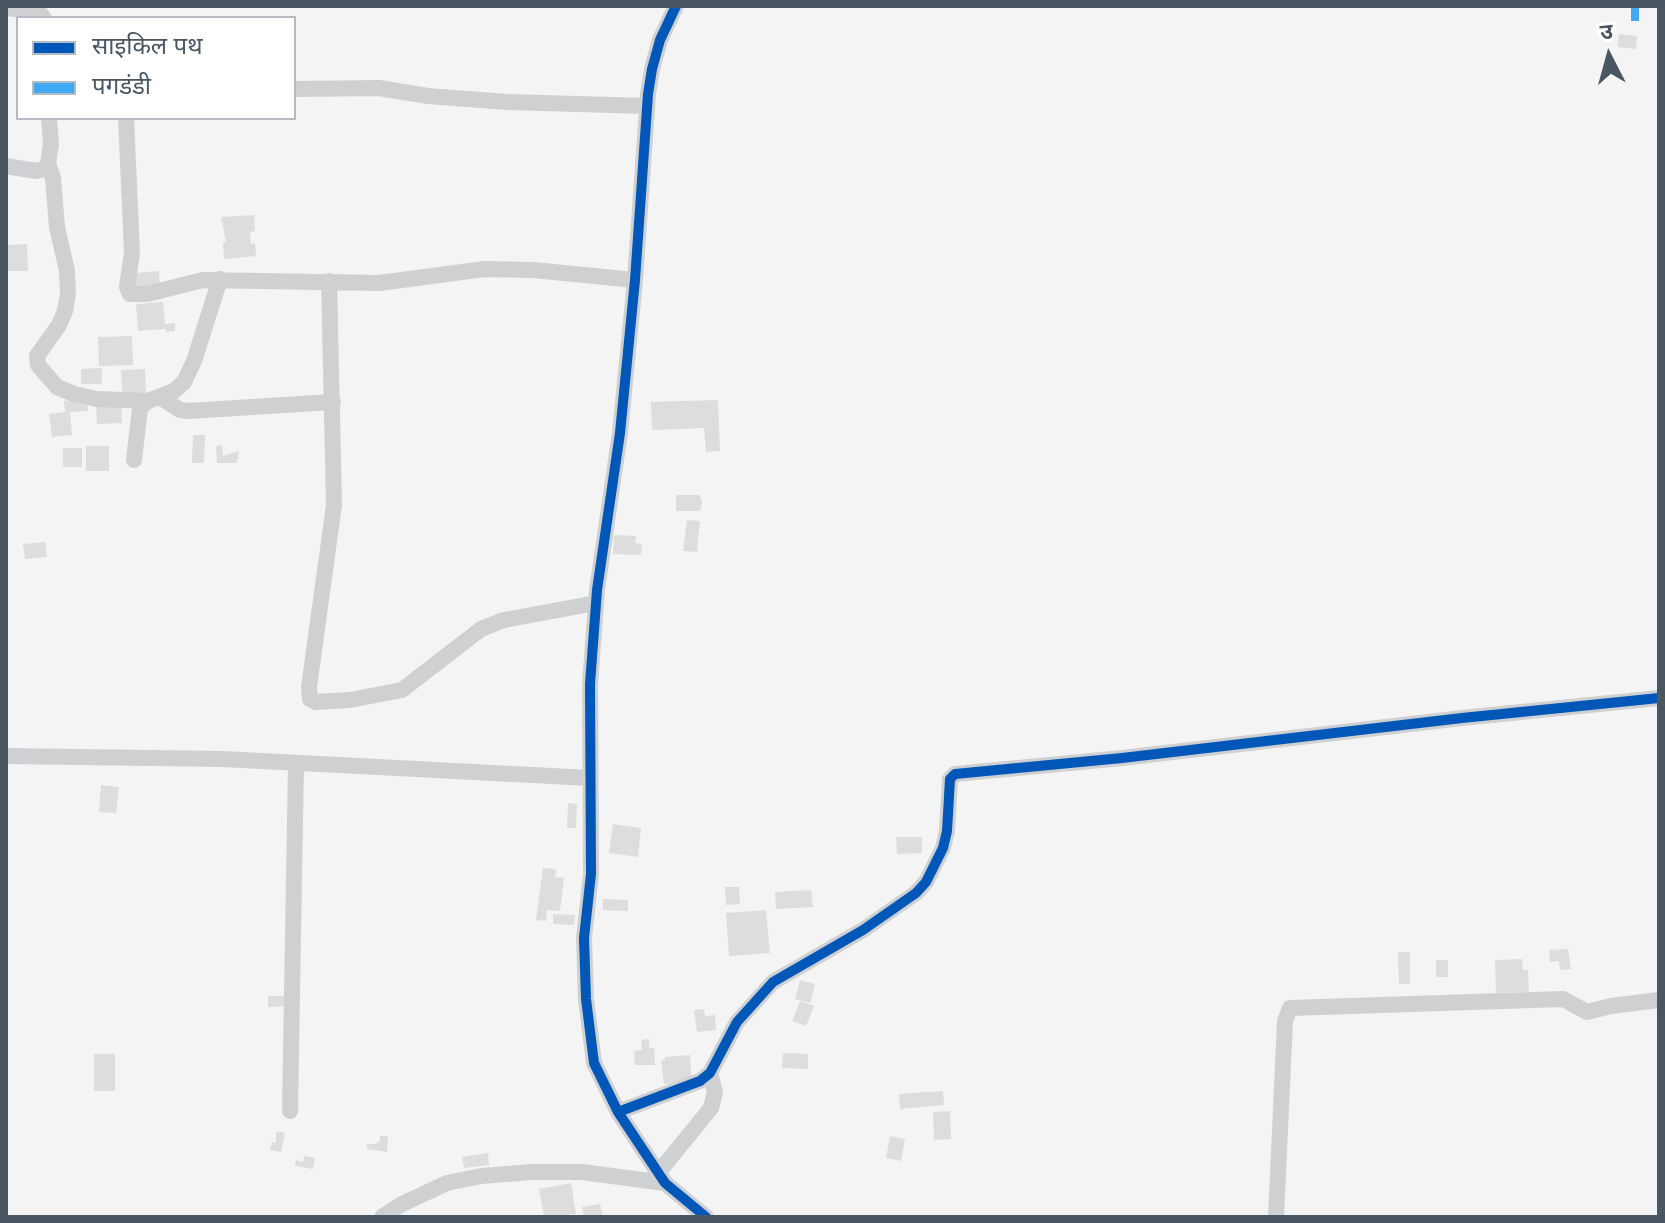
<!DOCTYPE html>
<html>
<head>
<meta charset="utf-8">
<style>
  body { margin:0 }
  #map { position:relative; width:1665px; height:1223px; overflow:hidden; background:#f4f4f4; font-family:"Fira Sans","Noto Sans Devanagari",sans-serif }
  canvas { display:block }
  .frame { position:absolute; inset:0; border:8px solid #4a5661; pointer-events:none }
  .legend { position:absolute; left:16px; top:16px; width:280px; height:104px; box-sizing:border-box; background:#fff; border:2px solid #b7bbc0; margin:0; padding:10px 14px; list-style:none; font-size:24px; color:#4a5661 }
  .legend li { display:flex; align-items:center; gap:16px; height:40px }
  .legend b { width:40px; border:2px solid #b7bbc0 }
  .north { position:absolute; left:1569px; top:16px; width:80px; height:80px; -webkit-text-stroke:6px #fff; paint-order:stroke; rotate:354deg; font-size:22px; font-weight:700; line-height:32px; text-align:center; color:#4a5661 }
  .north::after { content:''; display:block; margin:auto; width:28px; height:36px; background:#4a5661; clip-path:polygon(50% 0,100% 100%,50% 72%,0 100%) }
</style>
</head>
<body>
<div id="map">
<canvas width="1665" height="1223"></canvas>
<div class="frame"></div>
<ul class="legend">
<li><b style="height:10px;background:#0057b8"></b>साइकिल पथ</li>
<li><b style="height:10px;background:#3fa9f5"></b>पगडंडी</li>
</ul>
<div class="north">उ</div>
</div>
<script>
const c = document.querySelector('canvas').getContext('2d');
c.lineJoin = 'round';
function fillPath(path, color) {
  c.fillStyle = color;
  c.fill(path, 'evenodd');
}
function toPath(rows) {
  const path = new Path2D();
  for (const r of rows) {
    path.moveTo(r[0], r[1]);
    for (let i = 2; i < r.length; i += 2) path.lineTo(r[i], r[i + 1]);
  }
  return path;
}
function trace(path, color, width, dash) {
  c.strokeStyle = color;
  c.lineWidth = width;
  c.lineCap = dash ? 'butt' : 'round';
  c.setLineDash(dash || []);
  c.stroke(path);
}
fillPath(toPath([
  [1619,34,1637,36,1636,49,1618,47],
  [254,215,255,231,250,232,251,244,255,243,256,256,224,259,223,243,226,242,221,217],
  [27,244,28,271,7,271,7,245],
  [159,271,160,287,135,289,134,273],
  [163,302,165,324,175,323,175,331,166,332,166,329,138,331,136,304],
  [132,336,133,365,99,366,98,337],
  [102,368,102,384,81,384,81,369],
  [145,369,146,399,123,400,121,370],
  [87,399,88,411,70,412,72,435,52,437,49,414,65,412,64,401],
  [718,400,720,451,706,452,704,428,652,430,651,402],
  [121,401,122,423,97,424,96,402],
  [193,435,205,435,204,463,192,463],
  [222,445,223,456,239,451,237,463,217,463,216,446],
  [86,446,109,446,109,471,86,471],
  [63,448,82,448,82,467,63,467],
  [676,495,700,495,702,503,700,511,676,511],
  [687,520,700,521,697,552,683,551],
  [614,535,636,536,635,543,642,544,641,555,613,554],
  [45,542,47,557,25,559,23,544],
  [101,785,119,787,116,813,99,812],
  [568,803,577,804,576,828,567,828],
  [613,824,641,828,638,857,609,853],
  [896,837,922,837,922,853,897,854],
  [543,868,556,869,555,877,564,878,560,911,547,910,546,921,536,920],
  [725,887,739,887,740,904,726,905],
  [811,890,813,907,776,909,775,892],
  [603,899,628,900,628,911,603,910],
  [766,910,770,953,729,956,726,913],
  [553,914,575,915,574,925,553,924],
  [1568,949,1571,969,1560,970,1559,961,1550,962,1549,950],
  [1398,952,1410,952,1410,984,1399,984],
  [1522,959,1523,970,1528,970,1529,992,1496,993,1495,960],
  [1436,960,1448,960,1448,977,1436,977],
  [800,980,815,984,810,1003,795,999],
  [268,996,289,996,290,1006,268,1007],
  [800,1001,814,1006,806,1026,792,1021],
  [704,1009,705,1016,715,1015,716,1030,697,1032,694,1010],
  [649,1039,649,1048,654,1048,655,1065,635,1065,634,1051,642,1050,641,1040],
  [783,1053,808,1054,808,1069,782,1068],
  [94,1054,115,1054,115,1091,94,1091],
  [690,1055,692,1082,664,1084,661,1061,665,1060,665,1057],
  [943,1091,944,1105,900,1109,899,1094],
  [950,1111,951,1139,934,1140,933,1112],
  [276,1131,285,1133,281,1152,270,1150,272,1142,276,1143],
  [380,1136,388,1136,387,1152,367,1149,367,1144,375,1144,380,1141],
  [890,1136,905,1139,901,1161,886,1158],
  [488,1153,489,1165,464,1168,462,1157],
  [304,1156,315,1158,313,1169,295,1166,296,1160,303,1162],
  [571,1183,576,1214,544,1217,539,1189],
  [600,1204,603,1217,584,1217,582,1207]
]), '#ddddde');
trace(toPath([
  [676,6,660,40,652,69,648,94,635,280,620,433,597,590,590,684,591,874,584,938,586,999,594,1063,618,1112,665,1183,706,1217],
  [6,8,38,11,44,18],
  [294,89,379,88,428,96,507,102,647,106],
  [126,118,132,252,127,287,130,294,147,294,203,280,379,283,485,269,533,270,635,280],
  [48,164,53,178,57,227,67,271,68,293,65,311,59,325,37,356,38,365,57,387,74,394,97,399,148,401],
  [6,166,36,171,44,169,48,164,51,144,49,118],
  [329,281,334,505,309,687,310,699,316,702,350,700,402,690,481,629,504,620,596,603],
  [160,397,180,410,188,411,333,402],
  [134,460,140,408,148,401,174,391,184,382,194,361,220,279],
  [6,756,223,759,590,778],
  [290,1111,296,763],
  [618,1112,700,1081,710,1073,737,1022,773,982,863,930,916,893,926,882,943,848,947,831,950,779,955,774,1122,758,1462,718,1659,698],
  [658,1173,711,1108,715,1092,710,1073],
  [382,1217,402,1204,447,1183,481,1176,532,1172,582,1172,665,1183],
  [1276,1217,1285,1021,1290,1008,1563,999,1587,1012,1611,1006,1659,1000]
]), '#ced0d2', 16);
trace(toPath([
  [1635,21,1635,6]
]), '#3fa9f5', 8, [16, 8]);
trace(toPath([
  [676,6,660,40,652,69,648,94,635,280,620,433,597,590,590,684,591,874,584,938,586,999,594,1063,618,1112,665,1183,706,1217],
  [618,1112,700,1081,710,1073,737,1022,773,982,863,930,916,893,926,882,943,848,947,831,950,779,955,774,1122,758,1462,718,1659,698]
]), '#0057b8', 10);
</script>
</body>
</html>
